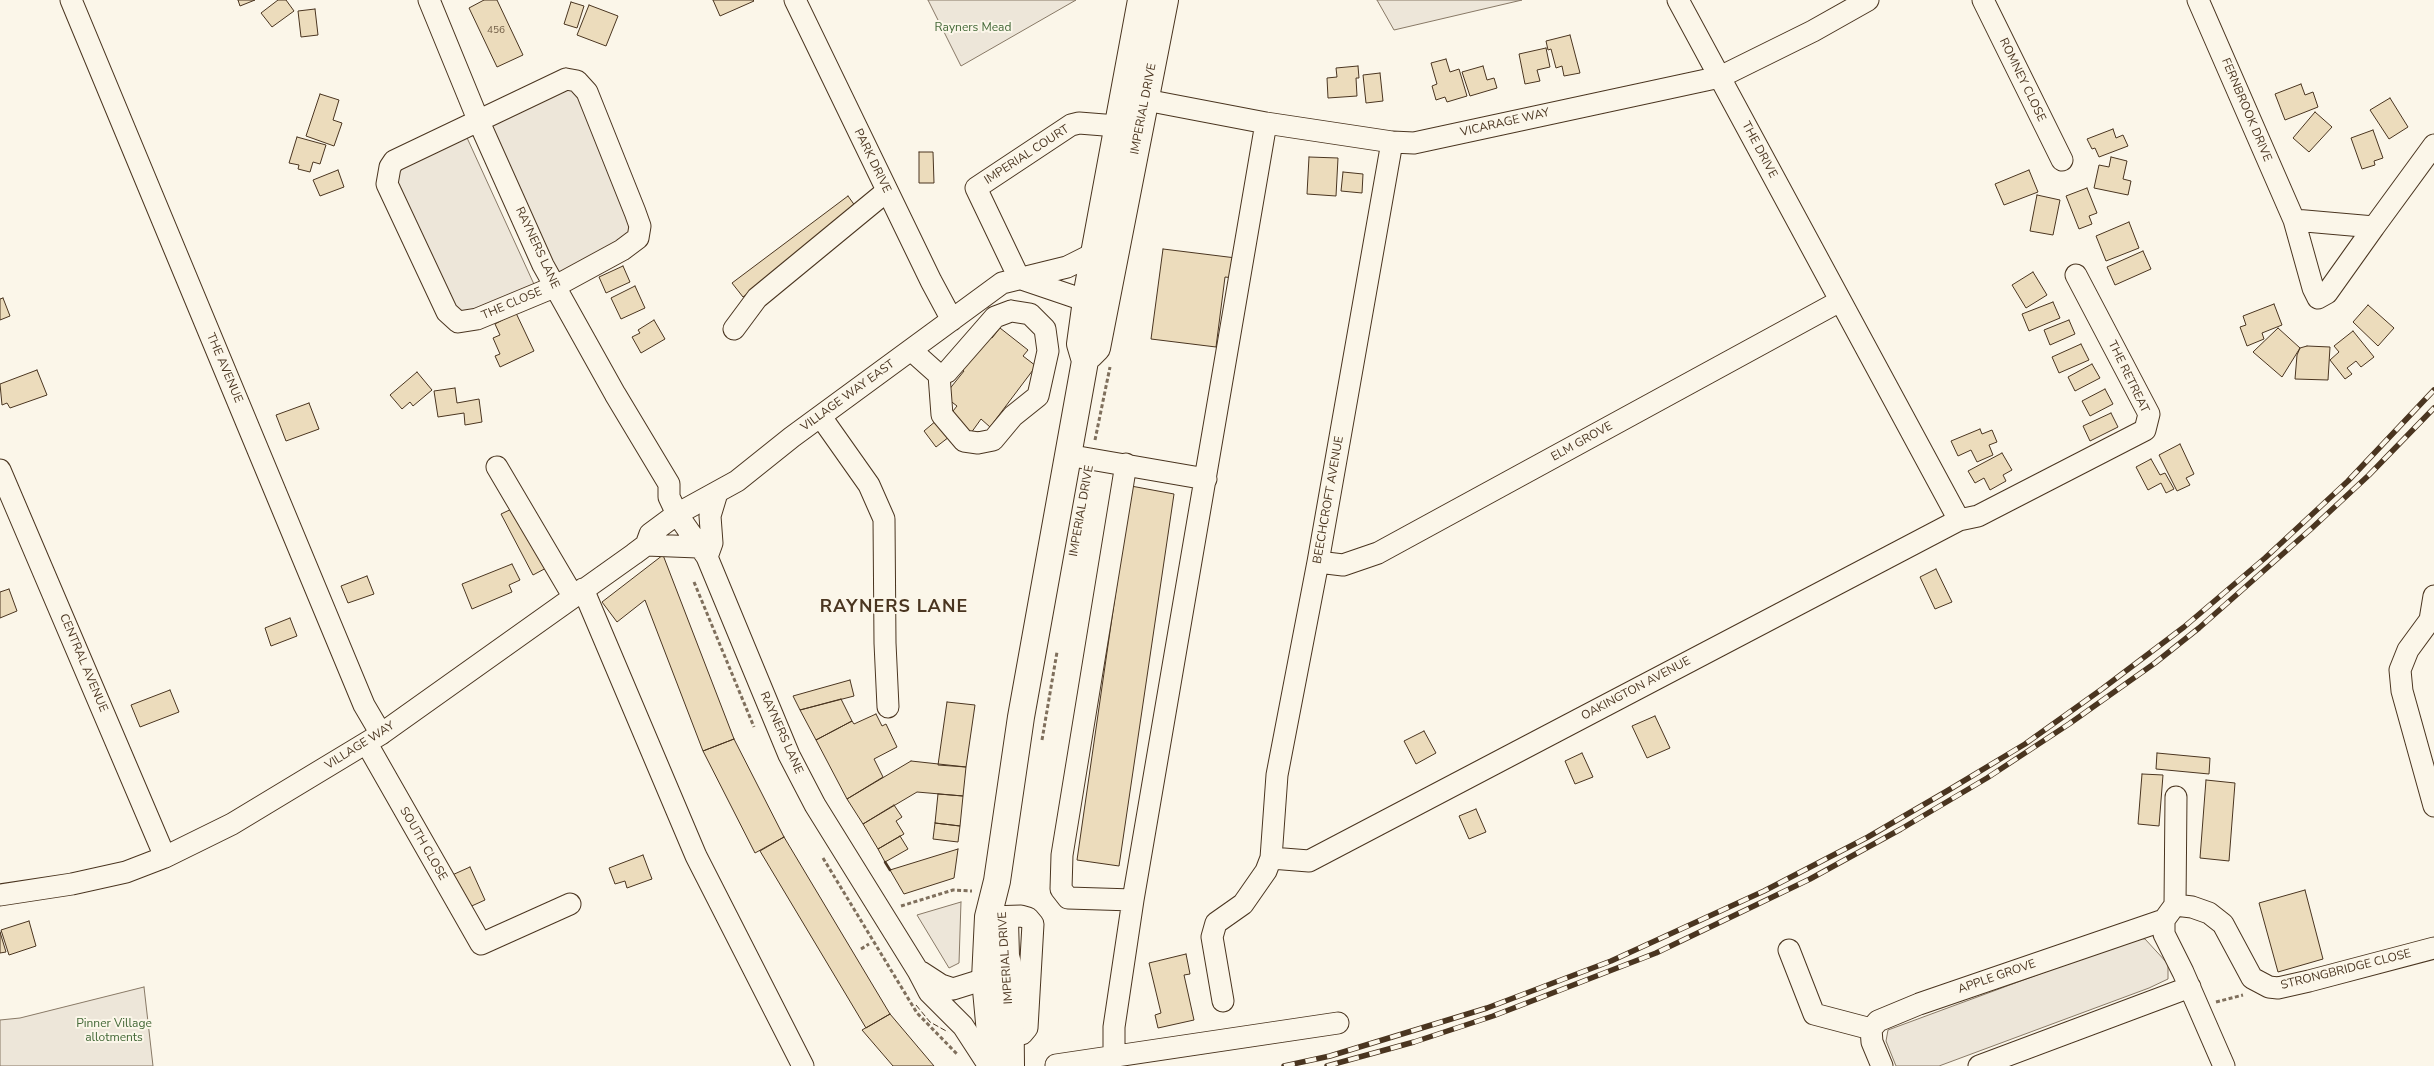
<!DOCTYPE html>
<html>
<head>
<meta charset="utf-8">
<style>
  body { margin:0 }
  canvas { display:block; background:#fbf6e9 }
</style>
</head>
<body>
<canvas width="2434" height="1066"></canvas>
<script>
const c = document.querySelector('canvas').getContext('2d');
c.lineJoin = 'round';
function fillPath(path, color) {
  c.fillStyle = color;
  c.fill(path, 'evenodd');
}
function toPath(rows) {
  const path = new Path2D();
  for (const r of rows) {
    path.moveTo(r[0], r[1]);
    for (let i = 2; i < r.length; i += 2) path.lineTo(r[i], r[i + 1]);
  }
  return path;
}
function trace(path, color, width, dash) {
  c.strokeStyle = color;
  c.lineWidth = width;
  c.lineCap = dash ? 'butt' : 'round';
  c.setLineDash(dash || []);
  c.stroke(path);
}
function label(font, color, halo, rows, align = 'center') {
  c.font = font + ' "Nunito Sans",sans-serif';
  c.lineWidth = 4;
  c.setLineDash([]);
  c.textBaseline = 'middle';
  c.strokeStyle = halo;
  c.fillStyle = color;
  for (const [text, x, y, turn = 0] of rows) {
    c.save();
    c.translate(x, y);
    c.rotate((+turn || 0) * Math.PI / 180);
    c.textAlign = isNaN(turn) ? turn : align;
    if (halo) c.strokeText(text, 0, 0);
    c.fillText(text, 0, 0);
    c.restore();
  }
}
const green = toPath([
  [928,0,1076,0,961,66,928,0],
  [1377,0,1522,0,1394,30,1377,0],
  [577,81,640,226,562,283,486,118,577,81],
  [463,129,538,293,458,322,390,167,463,129],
  [961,902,959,963,949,968,917,915,961,902],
  [2137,938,2145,939,2168,964,2168,979,2149,988,1939,1066,1896,1066,1886,1041,1888,1030,2137,938],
  [144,987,153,1066,0,1066,0,1020,20,1018,144,987]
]);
fillPath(green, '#ede6d9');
trace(green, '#887966', 1);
const building = toPath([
  [238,0,255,0,240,6,238,0],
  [278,0,286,0,294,11,272,27,261,13,278,0],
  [484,0,497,0,523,55,497,67,469,8,484,0],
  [713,0,753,0,754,1,720,16,713,0],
  [571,2,584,6,577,28,564,24,571,2],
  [589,5,618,16,606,46,577,35,589,5],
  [315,9,318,35,301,37,298,11,315,9],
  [1570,35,1580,73,1564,76,1562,66,1556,68,1551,49,1548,50,1546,41,1570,35],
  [1546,48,1550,67,1537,70,1540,81,1525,84,1519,54,1546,48],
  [1446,59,1450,72,1459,69,1467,96,1447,102,1445,97,1436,100,1432,86,1437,84,1431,63,1446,59],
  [1358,66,1359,78,1356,78,1357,96,1328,98,1327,78,1337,77,1336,68,1358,66],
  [1483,66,1487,80,1494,78,1497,88,1470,96,1462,72,1483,66],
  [1380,73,1383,101,1366,103,1363,75,1380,73],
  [2301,84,2305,95,2313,92,2318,107,2285,120,2275,94,2301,84],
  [320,94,339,100,333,120,342,123,334,146,306,136,320,94],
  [2390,98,2408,127,2389,139,2370,110,2390,98],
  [2315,112,2332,127,2309,152,2293,138,2315,112],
  [2113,129,2116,138,2123,135,2128,146,2099,157,2095,148,2092,149,2087,139,2113,129],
  [2373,130,2383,158,2374,161,2375,165,2362,169,2351,138,2373,130],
  [297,137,326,145,320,164,313,162,310,172,298,169,299,165,289,163,297,137],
  [919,152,933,152,934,183,919,183,919,152],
  [1309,157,1338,158,1336,196,1307,194,1309,157],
  [2111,157,2127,161,2123,179,2131,181,2128,195,2094,188,2099,165,2109,167,2111,157],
  [338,170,344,187,320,196,313,180,338,170],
  [2029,170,2038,192,2004,205,1995,184,2029,170],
  [1343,172,1363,174,1362,193,1341,191,1343,172],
  [2087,188,2097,213,2089,216,2092,224,2079,229,2066,196,2087,188],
  [2037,195,2060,200,2053,235,2030,231,2037,195],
  [848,196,858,210,743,297,732,283,848,196],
  [2129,222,2139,248,2106,261,2096,236,2129,222],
  [1163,249,1236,258,1234,278,1225,277,1216,347,1151,339,1163,249],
  [2143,251,2151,269,2115,285,2107,267,2143,251],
  [623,266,630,282,606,293,599,277,623,266],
  [2033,272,2047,295,2026,308,2012,285,2033,272],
  [635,286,645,308,621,319,611,298,635,286],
  [3,298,10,316,0,320,0,299,3,298],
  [2053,302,2060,318,2029,331,2022,314,2053,302],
  [2274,304,2282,325,2262,333,2264,339,2247,346,2240,327,2246,325,2243,316,2274,304],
  [2368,305,2394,328,2378,346,2353,322,2368,305],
  [516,313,534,351,500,367,495,356,500,354,493,338,500,335,495,324,516,313],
  [654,320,665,339,641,353,632,337,640,333,638,330,654,320],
  [2069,320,2075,334,2050,345,2044,330,2069,320],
  [1000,328,1028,350,1023,356,1036,366,990,427,981,419,971,433,949,416,957,406,944,396,964,371,957,366,983,332,992,338,1000,328],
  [2278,328,2300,348,2282,377,2253,352,2278,328],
  [2353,331,2374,357,2361,367,2356,361,2347,368,2352,374,2345,379,2330,360,2339,352,2334,346,2353,331],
  [2081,344,2089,360,2059,373,2052,357,2081,344],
  [2307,346,2330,347,2328,380,2295,379,2297,355,2300,348,2307,346],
  [2092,364,2100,378,2075,391,2068,377,2092,364],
  [37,370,47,395,10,408,7,403,2,405,0,384,37,370],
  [417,372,432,390,413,406,410,402,402,409,390,395,417,372],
  [455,388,457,403,479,399,482,422,465,425,464,413,438,417,434,391,455,388],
  [2105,389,2113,404,2090,416,2082,401,2105,389],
  [309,403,319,429,286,441,276,415,309,403],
  [2111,413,2118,427,2090,441,2083,426,2111,413],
  [937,420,949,437,936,447,924,431,937,420],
  [1980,429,1982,434,1992,430,1997,442,1989,445,1993,455,1977,462,1971,450,1958,456,1951,441,1980,429],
  [2180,444,2194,474,2186,478,2190,485,2177,491,2159,455,2180,444],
  [2002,453,2012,470,2003,475,2006,481,1990,490,1984,478,1975,483,1968,471,2002,453],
  [2151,459,2160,475,2165,473,2174,489,2166,493,2161,483,2148,490,2136,467,2151,459],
  [1131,486,1174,494,1119,866,1077,860,1131,486],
  [518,506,550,566,533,575,501,514,518,506],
  [663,555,734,739,703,751,645,600,617,622,602,602,663,555],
  [512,564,520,580,509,585,512,592,472,609,462,584,512,564],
  [1936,569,1952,602,1935,609,1920,577,1936,569],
  [367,576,374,594,348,603,341,586,367,576],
  [9,589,17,611,0,618,0,592,9,589],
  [290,618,297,636,271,646,265,628,290,618],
  [850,680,854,696,800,710,793,696,850,680],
  [170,690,179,712,140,727,131,705,170,690],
  [841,699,852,721,816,740,800,710,841,699],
  [947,702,975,705,966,767,938,765,947,702],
  [876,714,882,726,886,724,897,747,874,759,883,777,847,799,816,740,852,721,854,724,876,714],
  [1655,716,1670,748,1647,758,1632,726,1655,716],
  [1424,731,1436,753,1416,764,1404,741,1424,731],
  [734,739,784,837,755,853,703,751,734,739],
  [1582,753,1593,777,1575,784,1565,761,1582,753],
  [2157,753,2210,758,2209,774,2156,769,2157,753],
  [911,761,966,767,963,796,917,792,863,824,847,799,911,761],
  [2142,774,2163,775,2159,826,2138,824,2142,774],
  [2206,780,2235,783,2229,861,2200,858,2206,780],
  [938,794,963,796,960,826,935,823,938,794],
  [894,805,902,817,896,821,904,834,878,849,863,824,894,805],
  [1476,809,1486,832,1469,839,1459,816,1476,809],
  [935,823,960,826,958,842,933,839,935,823],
  [900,836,908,849,885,862,878,849,900,836],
  [784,837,890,1014,866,1028,760,851,784,837],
  [958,849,954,878,904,894,890,870,958,849],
  [643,855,652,879,627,888,625,881,615,884,609,868,643,855],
  [470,867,485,900,465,909,450,876,470,867],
  [2305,890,2323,959,2278,972,2259,903,2305,890],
  [29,921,36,946,9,955,1,930,29,921],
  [0,932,6,952,0,953,0,932],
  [1186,954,1190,974,1184,975,1194,1020,1158,1028,1155,1015,1161,1013,1149,963,1186,954],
  [890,1014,934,1066,893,1066,862,1030,890,1014]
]);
fillPath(building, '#ecdcbc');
trace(building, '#4a3520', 1);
const minor = toPath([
  [71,0,364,705,381,734],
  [429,0,479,122,543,265,615,394,669,484,669,497,677,514,707,557,789,755,815,805,918,971,929,992,963,1026,989,1066],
  [795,0,931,281,952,320],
  [1678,0,1959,520],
  [1983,0,2062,160],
  [2198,0,2294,220,2374,227,2434,145],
  [566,79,577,81,587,92,635,212,640,226,638,238,622,250,554,287,477,319,458,322,447,312,387,184,390,167,394,161,566,79],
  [1130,97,1266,123,1392,142,1414,143,1720,77,1813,31,1868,0],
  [2294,220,2313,288,2318,298,2327,293,2374,227],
  [1019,278,976,188,1071,125,1079,123,1117,126],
  [1019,278,1078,298,1097,313],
  [1011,311,1030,314,1045,329,1048,351,1038,396,1013,416,993,440,978,443,964,441,942,415,939,375,947,372,995,317,1011,311],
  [734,329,757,298,887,191],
  [911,350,939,375],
  [821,417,869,485,884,519,885,643,888,707],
  [1067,455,1206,479],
  [1126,464,1062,855,1061,889,1068,898,1133,900],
  [497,467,573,596],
  [0,470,165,857],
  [646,545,698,547],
  [707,557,712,543,710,516,717,493],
  [1318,562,1343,565,1378,553,1840,301],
  [583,589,696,856,803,1066],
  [2434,596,2430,620,2408,650,2400,670,2402,691,2434,806],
  [367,744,481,944,570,904],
  [1271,858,1277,775,1318,562,1392,142],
  [0,895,72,884,126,872,165,857,232,824,381,734,634,554,646,545,650,534,677,514,737,481,792,437,1002,283,1067,267,1093,254],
  [2175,905,2176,797],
  [989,917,1021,916,1028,918,1033,924,1027,1028,1022,1034,1010,1036],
  [1789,950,1814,1014,1871,1029],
  [921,972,941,985,953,989,985,979,997,971],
  [1223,1001,1212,937,1216,923,1243,904,1266,871,1271,858,1309,861,1959,520,1978,516,2145,430,2149,414,2076,275],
  [1114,1056,1114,1027,1133,900,1266,123],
  [1056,1065,1338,1023],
  [1882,1066,1872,1042,1871,1029,1878,1021,1919,1004,2164,920],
  [1979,1066,2190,987],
  [2224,1066,2183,972,2164,934,2164,920,2175,905,2192,907,2209,913,2223,924,2252,978,2269,987,2278,988,2309,981,2434,948]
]);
const major = toPath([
  [1090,355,1097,348,1165,0],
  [1005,921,1006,956,1010,972,1011,1066],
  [993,1066,985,979,988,917,997,881,1021,717,1085,361,1080,344,1088,286,1141,0]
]);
trace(minor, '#4a3520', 23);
trace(major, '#4a3520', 28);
trace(toPath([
  [1095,440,1110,367],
  [694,582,754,727],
  [1042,740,1057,652],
  [823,858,917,1013,957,1054],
  [901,906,953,890,972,891],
  [861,949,869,944],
  [2216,1002,2243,995]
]), '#7f6f5c', 3, [4, 2.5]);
trace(minor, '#fbf6e9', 21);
trace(major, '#fbf6e9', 26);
const rail = toPath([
  [1284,1066,1330,1056,1487,1008,1611,961,1764,891,1868,837,1947,791,2025,744,2102,689,2184,627,2265,558,2348,481,2434,390],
  [1327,1066,1414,1042,1493,1016,1656,953,1810,879,1901,829,1987,778,2069,724,2155,663,2199,628,2311,529,2369,475,2434,408]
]);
trace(rail, '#4a3520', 5.5);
trace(rail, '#fbf6e9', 4, [11]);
trace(toPath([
  [916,1005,930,1022,948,1032]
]), '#4a3520', 1, [6, 2.5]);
trace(toPath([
  [885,862,890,870]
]), '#4a3520', 2.5);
label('10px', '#725f47', null, [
  ["456",496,31]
]);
label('12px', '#436837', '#fbf6e9', [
  ["Rayners Mead",973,28],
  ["Pinner Village",114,1024],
  ["allotments",114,1038]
]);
label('12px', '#4a3520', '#fbf6e9', [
  ["ROMNEY CLOSE",2022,80,64],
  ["IMPERIAL DRIVE",1144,109,-79],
  ["FERNBROOK DRIVE",2246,110,67],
  ["VICARAGE WAY",1505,123,-13],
  ["THE DRIVE",1759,150,62],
  ["IMPERIAL COURT",1027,155,-33],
  ["PARK DRIVE",872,161,64],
  ["RAYNERS LANE",537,248,65],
  ["THE CLOSE",512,304,-23],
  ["THE AVENUE",224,368,67],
  ["THE RETREAT",2128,377,64],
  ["VILLAGE WAY EAST",848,396,-36],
  ["ELM GROVE",1582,442,-29],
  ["BEECHCROFT AVENUE",1329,500,-80],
  ["IMPERIAL DRIVE",1082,511,-80],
  ["CENTRAL AVENUE",83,663,67],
  ["OAKINGTON AVENUE",1636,689,-28],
  ["RAYNERS LANE",781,733,66],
  ["VILLAGE WAY",360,746,-32],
  ["SOUTH CLOSE",423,844,60],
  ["IMPERIAL DRIVE",1006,958,-94],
  ["STRONGBRIDGE CLOSE",2346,970,-14],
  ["APPLE GROVE",1997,977,-19]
]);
c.letterSpacing = '1px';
label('bold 18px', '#4a3520', '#fbf6e9', [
  ["RAYNERS LANE",894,608]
]);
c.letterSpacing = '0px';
</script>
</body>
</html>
